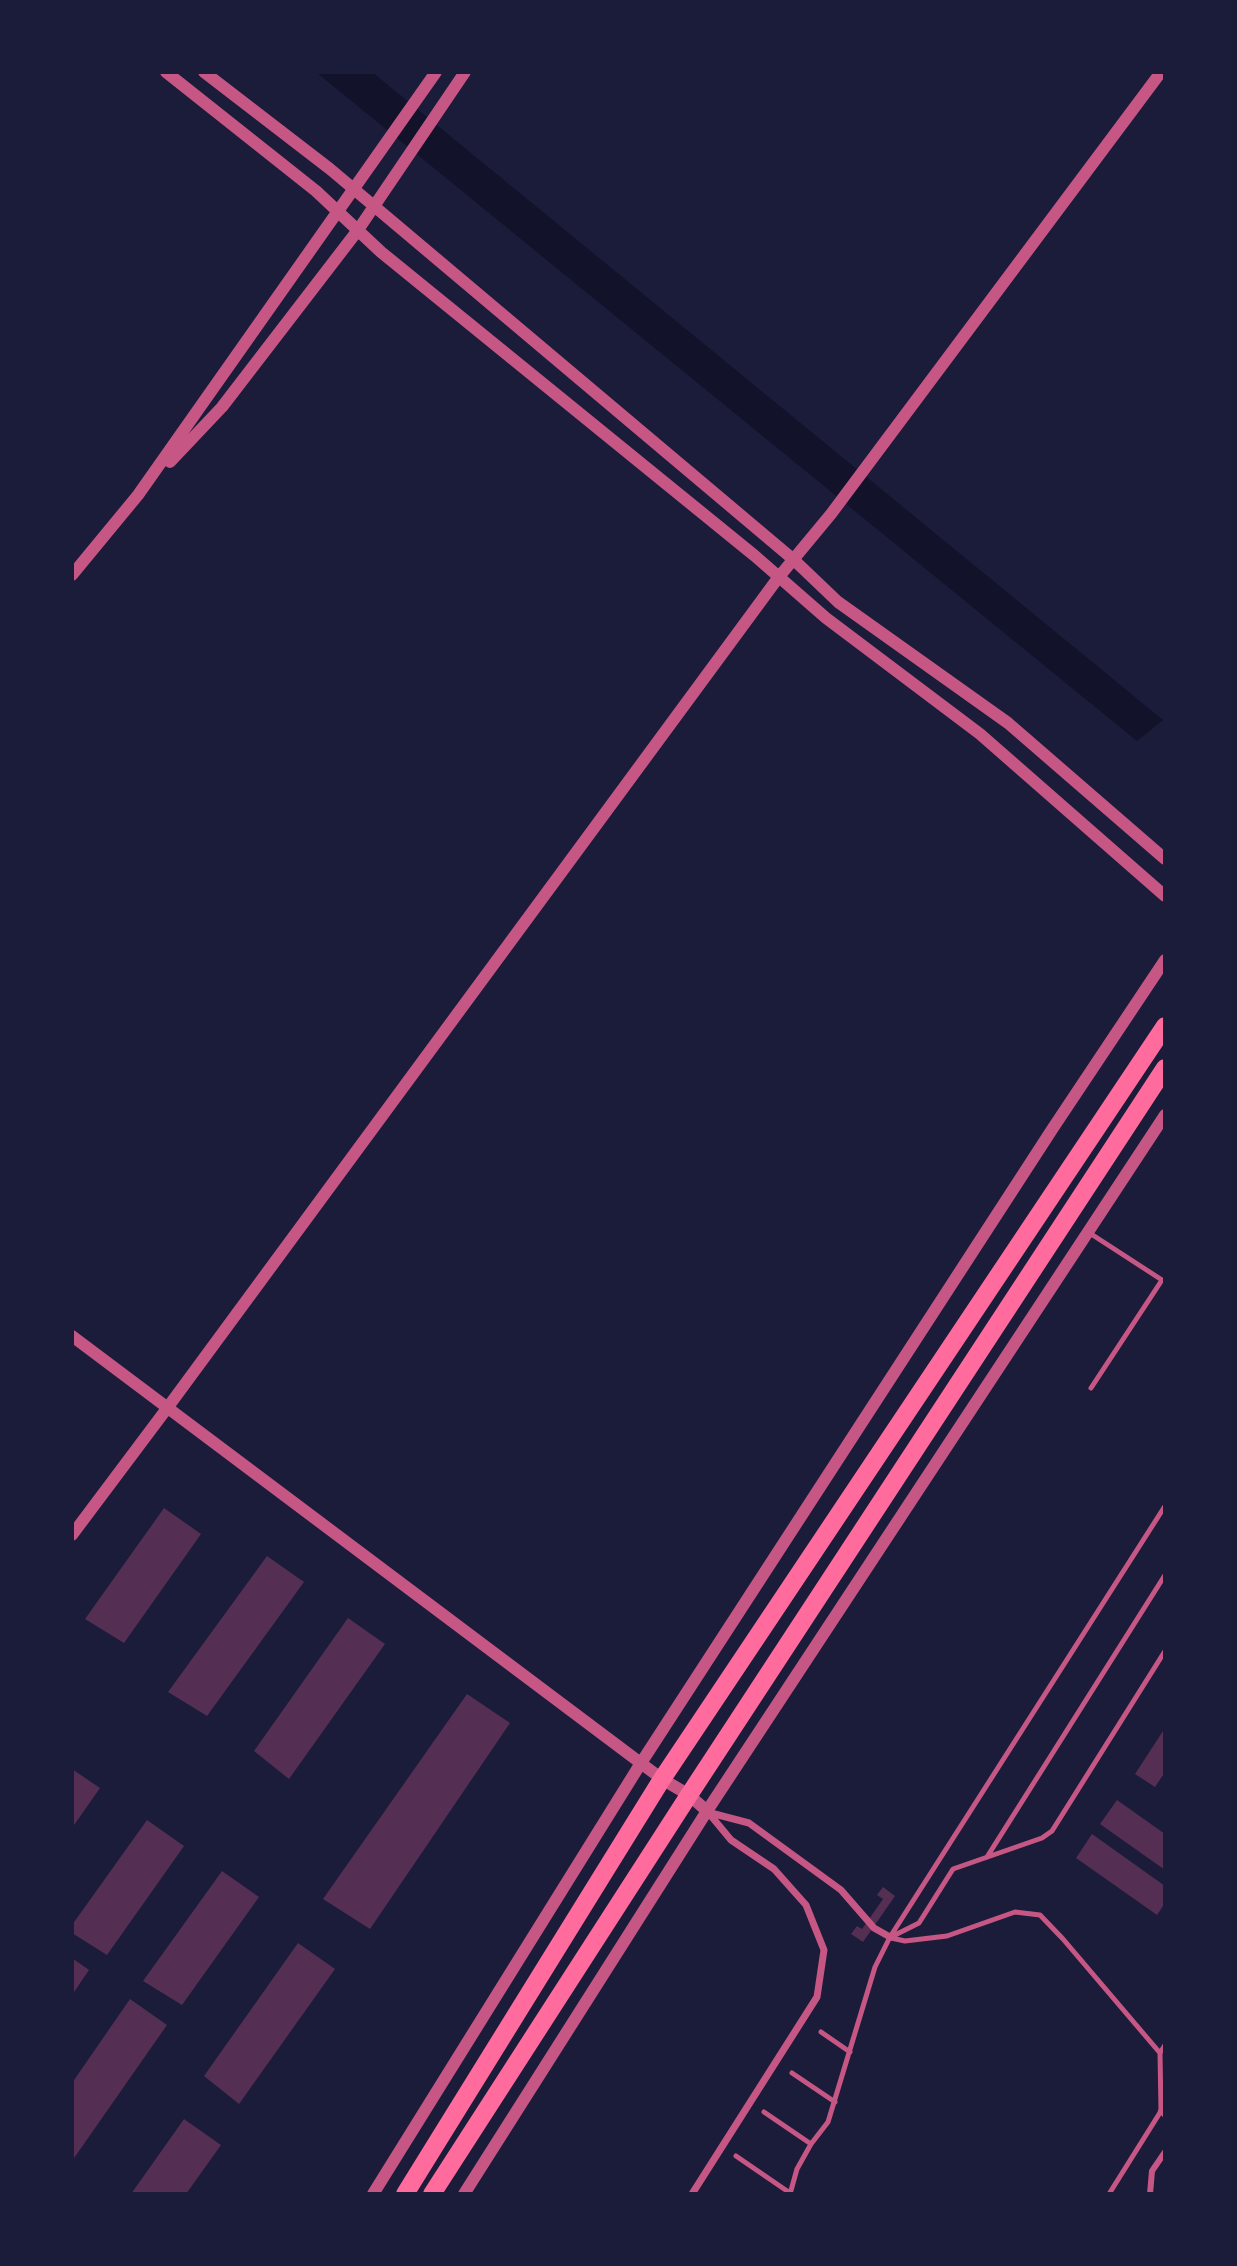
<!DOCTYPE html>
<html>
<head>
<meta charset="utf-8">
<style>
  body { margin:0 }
  #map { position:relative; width:1237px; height:2266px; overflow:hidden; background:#1b1b3a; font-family:"IBM Plex Serif",serif }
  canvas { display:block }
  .frame { position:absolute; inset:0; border:74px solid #1b1b3a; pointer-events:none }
</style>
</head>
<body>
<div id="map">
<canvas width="1237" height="2266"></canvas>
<div class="frame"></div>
</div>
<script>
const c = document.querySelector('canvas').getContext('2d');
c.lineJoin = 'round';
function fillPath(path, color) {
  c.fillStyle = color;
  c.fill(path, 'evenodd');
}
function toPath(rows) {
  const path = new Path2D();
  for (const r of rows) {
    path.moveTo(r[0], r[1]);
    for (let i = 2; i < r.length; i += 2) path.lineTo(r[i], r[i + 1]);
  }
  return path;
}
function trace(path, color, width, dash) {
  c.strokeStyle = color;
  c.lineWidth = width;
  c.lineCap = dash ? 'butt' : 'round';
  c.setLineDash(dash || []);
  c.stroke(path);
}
fillPath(toPath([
  [316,72,372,72,1163,720,1137,741]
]), '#12122b');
fillPath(toPath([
  [164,1508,201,1534,124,1643,85,1619],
  [267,1556,304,1582,207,1716,168,1692],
  [348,1618,385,1644,289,1779,254,1751],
  [467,1694,510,1723,370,1929,323,1899],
  [1165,1728,1165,1772,1155,1787,1135,1774],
  [72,1769,100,1788,72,1828],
  [1117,1800,1165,1834,1165,1870,1100,1824],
  [147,1820,184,1846,107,1955,72,1933,72,1925],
  [1092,1834,1165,1886,1165,1903,1157,1915,1076,1858],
  [222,1871,259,1897,182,2005,143,1981],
  [883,1887,895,1896,863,1942,851,1934,857,1926,862,1929,883,1899,877,1895],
  [298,1943,335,1969,239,2104,204,2076],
  [72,1958,89,1970,72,1995],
  [130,1999,167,2025,72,2161,72,2083],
  [184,2119,221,2145,186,2194,131,2194]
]), '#542f53');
trace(toPath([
  [1088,1232,1162,1280,1091,1388],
  [987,1857,1165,1575],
  [893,1936,919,1923,953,1869,1042,1838,1052,1831,1165,1651],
  [891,1938,905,1941,947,1936,1015,1912,1040,1915,1063,1939,1160,2053],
  [821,2032,850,2052],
  [792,2073,835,2102],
  [764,2112,811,2144],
  [736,2156,790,2193],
  [790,2194,797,2169,811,2144,828,2122,875,1967,890,1937,1165,1506],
  [1109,2194,1161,2111,1160,2053,1165,2045]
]), '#c65784', 5);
trace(toPath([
  [1161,2111,1165,2115],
  [1150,2194,1152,2171,1165,2152]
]), '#c65784', 6);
trace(toPath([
  [707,1812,749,1823,841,1890,874,1928,890,1937],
  [692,2194,817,1997,824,1950,806,1905,774,1869,731,1840,707,1811]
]), '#c65784', 7);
trace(toPath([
  [166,72,316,191,381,252,755,556,826,618,980,734,1165,896],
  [204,72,330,169,794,560,838,602,1008,723,1165,859],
  [170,462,222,407,358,230,465,72],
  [72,575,138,495,436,72],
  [72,1336,662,1779,689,1795,707,1811],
  [72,1535,168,1407,778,578,831,514,1161,72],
  [373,2194,641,1763,1053,1128,1165,960],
  [464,2194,707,1811,1165,1115]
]), '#c65784', 12);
trace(toPath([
  [405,2194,662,1779,1165,1026],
  [432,2194,689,1795,1165,1068]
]), '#ff6b9d', 18);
</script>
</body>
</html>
